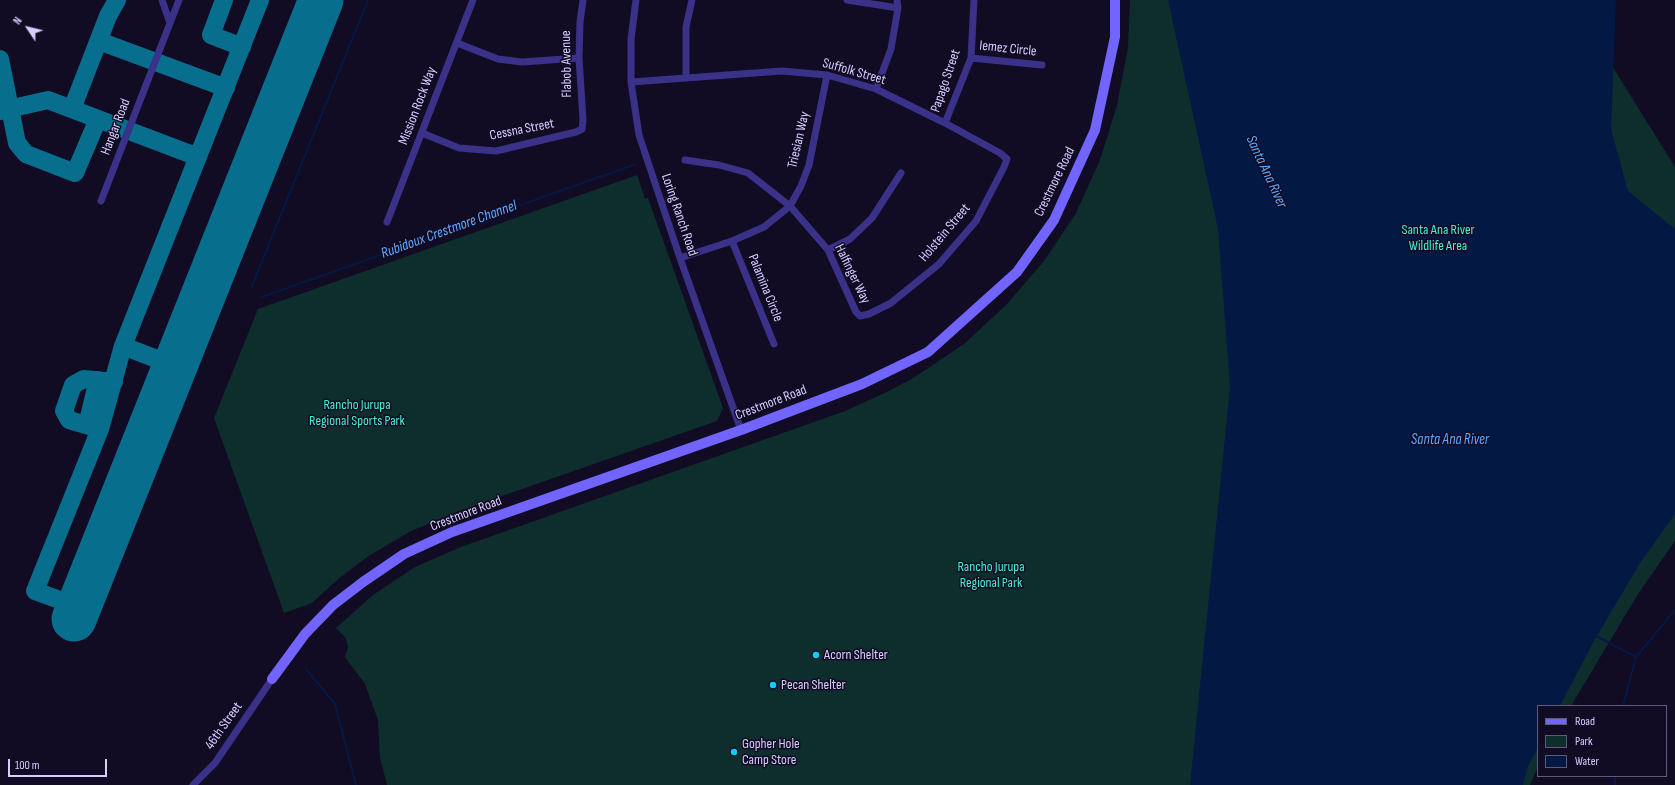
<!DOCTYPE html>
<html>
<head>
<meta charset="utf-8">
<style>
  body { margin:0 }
  #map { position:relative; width:1675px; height:785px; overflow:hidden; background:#110b24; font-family:"Sofia Sans Condensed",sans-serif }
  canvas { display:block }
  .legend { position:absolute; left:1537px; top:705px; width:130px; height:72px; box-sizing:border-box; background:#110b24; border:1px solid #60597c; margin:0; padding:5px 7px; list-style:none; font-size:12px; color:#d7ceff }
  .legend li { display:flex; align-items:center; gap:8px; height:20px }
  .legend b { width:20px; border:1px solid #60597c }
  .north { position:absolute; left:8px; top:8px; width:40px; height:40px; -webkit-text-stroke:3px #110b24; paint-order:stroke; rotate:305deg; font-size:11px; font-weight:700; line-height:16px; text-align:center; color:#d7ceff }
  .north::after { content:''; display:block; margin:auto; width:14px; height:18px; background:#d7ceff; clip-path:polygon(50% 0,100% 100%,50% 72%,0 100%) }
  .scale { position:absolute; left:8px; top:759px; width:99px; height:18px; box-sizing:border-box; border:2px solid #d7ceff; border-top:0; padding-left:5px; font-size:12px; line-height:14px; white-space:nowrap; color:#d7ceff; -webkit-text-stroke:3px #110b24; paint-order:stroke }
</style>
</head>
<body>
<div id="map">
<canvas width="1675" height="785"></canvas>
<ul class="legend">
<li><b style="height:5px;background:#7265ff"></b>Road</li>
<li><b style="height:11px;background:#0e2e2e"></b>Park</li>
<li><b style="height:11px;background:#041844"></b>Water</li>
</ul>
<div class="north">N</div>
<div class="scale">100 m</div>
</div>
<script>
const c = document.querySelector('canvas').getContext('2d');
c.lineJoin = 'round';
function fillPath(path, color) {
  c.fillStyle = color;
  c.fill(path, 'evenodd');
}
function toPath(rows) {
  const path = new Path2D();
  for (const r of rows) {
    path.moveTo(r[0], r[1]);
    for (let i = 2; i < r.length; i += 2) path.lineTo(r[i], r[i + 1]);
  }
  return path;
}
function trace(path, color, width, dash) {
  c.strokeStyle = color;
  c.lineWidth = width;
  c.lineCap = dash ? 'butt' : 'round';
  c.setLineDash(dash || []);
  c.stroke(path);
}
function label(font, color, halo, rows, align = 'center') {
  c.font = font + ' "Sofia Sans Condensed",sans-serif';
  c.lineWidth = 3;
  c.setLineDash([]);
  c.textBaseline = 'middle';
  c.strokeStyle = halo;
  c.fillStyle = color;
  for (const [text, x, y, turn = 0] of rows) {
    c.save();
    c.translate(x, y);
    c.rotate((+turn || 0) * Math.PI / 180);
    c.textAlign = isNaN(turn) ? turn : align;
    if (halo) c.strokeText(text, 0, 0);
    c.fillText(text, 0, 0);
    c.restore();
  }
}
fillPath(toPath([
  [1130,0,1571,0,1675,167,1675,541,1638,594,1571,706,1538,706,1538,767,1530,785,387,785,380,758,378,720,365,684,345,657,348,647,347,642,345,637,336,628,373,595,415,567,461,547,845,411,887,392,915,377,964,344,1006,305,1044,261,1076,213,1100,160,1117,105,1128,48],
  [637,175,645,199,648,198,723,408,717,421,459,511,411,531,367,557,337,580,312,603,284,613,214,418,258,309]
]), '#0e2e2e');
fillPath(toPath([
  [1168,0,1616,0,1611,129,1628,191,1675,229,1675,514,1640,563,1594,641,1560,706,1538,706,1538,748,1528,766,1523,785,1190,785,1230,387,1218,229]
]), '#041844');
trace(toPath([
  [252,286,368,0],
  [262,297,636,164],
  [1598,637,1636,657,1623,706],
  [1636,657,1675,610],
  [306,669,335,704,356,785],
  [1615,785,1615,776]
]), '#041844', 2);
trace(toPath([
  [224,0,211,35,242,47],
  [99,41,226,88],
  [0,59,17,143,26,154,75,173,98,119],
  [72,109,108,16,117,0],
  [0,111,48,100,198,157],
  [123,346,175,366],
  [87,425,98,380],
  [100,429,69,420,64,411,73,385,84,379,114,382],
  [79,607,35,591,100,429,123,346,260,0]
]), '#086e8e', 18);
trace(toPath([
  [74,619,321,0]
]), '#086e8e', 45);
trace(toPath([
  [162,0,170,23],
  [636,0,631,39,631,82,639,135,680,258,741,430],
  [847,0,898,8],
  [457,43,498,59,522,62,579,58],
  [971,58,1042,65],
  [686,78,686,27,692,0],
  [631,82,782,71,827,75,876,89,945,123,1000,153,1007,159,1004,167,976,221,939,264,891,303,869,314,860,316,856,312,828,250,790,206,748,173,719,165,685,160],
  [876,89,891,49,898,8,897,0],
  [945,123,971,58,974,0],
  [422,133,459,148,496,151,576,132,582,129,583,120,579,58,580,22,583,0],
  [101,201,179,0],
  [387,222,473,0],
  [732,241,774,344],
  [828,250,850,239,872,218,901,173],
  [680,258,732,241,764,227,790,206,801,186,809,165,827,75],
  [193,785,215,763,272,679]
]), '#3a3188', 7);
trace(toPath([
  [272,679,305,634,333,605,363,582,404,554,452,532,741,430,862,384,928,352,1017,272,1054,220,1095,130,1115,37,1115,0]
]), '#7265ff', 10);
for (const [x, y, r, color] of [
  [816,655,4,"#00d1f9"],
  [773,685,4,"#00d1f9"],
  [734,752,4,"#00d1f9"]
]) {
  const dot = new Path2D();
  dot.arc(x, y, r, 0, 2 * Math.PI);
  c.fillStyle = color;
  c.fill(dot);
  trace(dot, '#110b24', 1.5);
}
label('14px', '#d7ceff', '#110b24', [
  ["Iemez Circle",1008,49,6],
  ["Flabob Avenue",567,64,-91],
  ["Suffolk Street",854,72,16],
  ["Papago Street",946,81,-71],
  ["Mission Rock Way",418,106,-69],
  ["Hangar Road",116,127,-69],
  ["Cessna Street",522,130,-11],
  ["Triesian Way",799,140,-77],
  ["Crestmore Road",1055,182,-64],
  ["Loring Ranch Road",679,215,71],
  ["Holstein Street",945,233,-50],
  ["Halfinger Way",852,274,64],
  ["Palamina Circle",765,288,68],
  ["Crestmore Road",771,403,-21],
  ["Crestmore Road",466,514,-21],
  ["46th Street",224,726,-55]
]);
label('14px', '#4decce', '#110b24', [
  ["Santa Ana River",1438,230],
  ["Wildlife Area",1438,246],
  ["Rancho Jurupa",357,405],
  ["Regional Sports Park",357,421],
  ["Rancho Jurupa",991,567],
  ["Regional Park",991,583]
]);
label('14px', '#d7ceff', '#110b24', [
  ["Acorn Shelter",824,655],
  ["Pecan Shelter",781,685],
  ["Gopher Hole",742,744],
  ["Camp Store",742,760]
], 'left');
label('italic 15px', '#5caaff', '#110b24', [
  ["Santa Ana River",1266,172,65],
  ["Rubidoux Crestmore Channel",449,230,-20],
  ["Santa Ana River",1450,440]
]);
</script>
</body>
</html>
